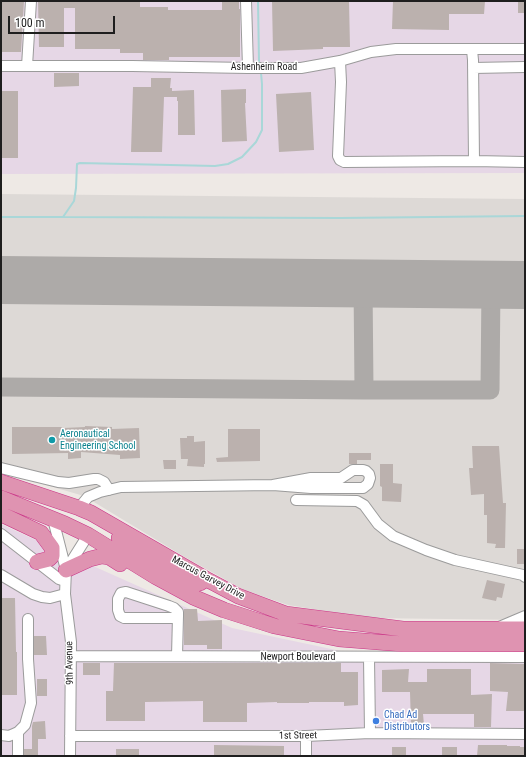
<!DOCTYPE html>
<html>
<head>
<meta charset="utf-8">
<style>
  body { margin:0 }
  #map { position:relative; width:526px; height:757px; overflow:hidden; background:#eee9e5; font-family:"Roboto Condensed",sans-serif }
  canvas { display:block }
  .frame { position:absolute; inset:0; border:2px solid #1e1e1e; pointer-events:none }
  .scale { position:absolute; left:8px; top:16px; width:107px; height:18px; box-sizing:border-box; border:2px solid #1e1e1e; border-top:0; padding-left:5px; font-size:12px; line-height:14px; white-space:nowrap; color:#1e1e1e; -webkit-text-stroke:3px #fff; paint-order:stroke }
</style>
</head>
<body>
<div id="map">
<canvas width="526" height="757"></canvas>
<div class="frame"></div>
<div class="scale">100 m</div>
</div>
<script>
const c = document.querySelector('canvas').getContext('2d');
c.lineJoin = 'round';
function fillPath(path, color) {
  c.fillStyle = color;
  c.fill(path, 'evenodd');
}
function toPath(rows) {
  const path = new Path2D();
  for (const r of rows) {
    path.moveTo(r[0], r[1]);
    for (let i = 2; i < r.length; i += 2) path.lineTo(r[i], r[i + 1]);
  }
  return path;
}
function trace(path, color, width, dash) {
  c.strokeStyle = color;
  c.lineWidth = width;
  c.lineCap = dash ? 'butt' : 'round';
  c.setLineDash(dash || []);
  c.stroke(path);
}
function label(font, color, halo, rows, align = 'center') {
  c.font = font + ' "Roboto Condensed",sans-serif';
  c.lineWidth = 3;
  c.setLineDash([]);
  c.textBaseline = 'middle';
  c.strokeStyle = halo;
  c.fillStyle = color;
  for (const [text, x, y, turn = 0] of rows) {
    c.save();
    c.translate(x, y);
    c.rotate((+turn || 0) * Math.PI / 180);
    c.textAlign = isNaN(turn) ? turn : align;
    if (halo) c.strokeText(text, 0, 0);
    c.fillText(text, 0, 0);
    c.restore();
  }
}
fillPath(toPath([
  [1,1,525,1,525,173,1,174],
  [1,524,64,553,232,628,369,657,525,657,525,756,1,756]
]), '#e6d7e6');
fillPath(toPath([
  [1,194,525,199,525,620,368,618,288,605,244,590,183,556,84,496,1,472]
]), '#ddd9d6');
trace(toPath([
  [258,1,259,62],
  [1,217,63,217,74,201,76,188,77,164,80,163,215,166,228,164,242,157,256,142,262,130,262,84,261,73],
  [63,217,340,218,525,216]
]), '#a9d7d8', 2);
trace(toPath([
  [363,283,364,390],
  [1,387,364,390,490,390,491,284]
]), '#adaaa8', 19);
trace(toPath([
  [1,280,525,285]
]), '#adaaa8', 48);
fillPath(toPath([
  [2,1,24,1,21,52,2,52],
  [38,1,140,1,140,7,168,7,168,10,222,10,222,1,239,1,239,9,240,9,240,57,169,57,169,60,143,60,143,53,120,53,120,49,75,49,75,8,64,8,64,47,39,47],
  [272,1,349,1,350,47,323,47,323,49,273,51],
  [393,1,485,1,484,14,449,14,449,30,392,29],
  [518,1,525,1,525,13,518,13],
  [54,73,79,73,79,86,54,87],
  [151,78,171,78,170,88,172,88,172,91,194,90,195,135,178,135,178,101,177,101,177,97,164,97,162,152,131,152,133,87,151,87],
  [246,89,246,103,245,103,247,141,222,142,221,90],
  [1,91,18,91,18,158,1,158],
  [311,92,314,150,279,152,276,94],
  [85,426,112,427,112,429,139,428,140,458,120,459,120,455,81,452,81,458,68,459,68,453,12,454,12,427,64,427,64,428,85,427],
  [228,429,260,429,260,461,217,462,216,458,228,457],
  [187,436,194,436,194,442,205,441,205,464,204,464,204,467,187,466,188,459,181,459,180,438,187,438],
  [472,446,499,446,503,503,506,503,505,548,495,548,496,544,487,543,487,515,484,515,484,494,471,495,469,468,473,468],
  [349,453,371,453,371,460,357,460,357,464,349,464],
  [163,460,176,460,176,469,164,469],
  [380,464,393,464,393,483,402,484,401,502,382,501,382,487,380,486],
  [517,549,525,549,525,564,517,564],
  [487,580,505,584,502,598,497,597,496,601,482,598],
  [1,598,15,598,16,652,17,652,17,695,1,695],
  [184,609,197,609,198,621,222,620,222,649,207,649,207,645,184,645],
  [34,636,46,636,47,655,34,655],
  [83,663,100,663,100,675,83,675],
  [114,663,341,663,341,672,358,672,358,705,344,706,344,702,309,702,309,703,277,703,277,702,247,703,247,722,203,722,203,701,145,702,145,721,106,721,106,691,113,691],
  [490,663,525,664,525,711,506,711,508,692,490,691],
  [409,669,408,682,427,682,427,669,471,669,471,695,492,694,491,727,474,727,474,714,423,714,424,725,411,726,410,692,382,692,382,670],
  [37,679,47,679,47,696,37,696],
  [45,721,46,739,38,739,38,756,24,756,24,749,32,749,32,726,33,722],
  [214,745,284,746,284,756,214,756],
  [478,745,507,745,507,746,520,746,520,747,525,747,525,756,477,756],
  [392,747,406,747,406,756,392,756],
  [442,747,457,747,457,756,442,756],
  [116,749,139,749,139,756,116,756]
]), '#bbb1ae');
const minor = toPath([
  [246,1,248,68],
  [472,50,473,60,474,161],
  [340,61,341,82,338,156,340,160,344,162,474,161,525,162],
  [1,66,132,66,248,68,301,68,340,61,371,52,396,49,525,49],
  [27,66,31,1],
  [473,68,525,67],
  [1,468,58,482,69,483,94,479,98,479,104,482,109,490],
  [296,500,357,501,364,505,378,524,393,536,426,550,455,560,523,575,525,577],
  [79,508,88,497,100,492,121,487,273,485,311,488,363,488,368,484,370,478,369,474,366,471,363,470,353,470,341,478,311,478,273,485],
  [53,519,66,570,65,594,71,642,70,756],
  [1,534,59,579,65,581],
  [66,570,88,535],
  [1,575,33,594,42,597,50,598,65,594],
  [499,627,525,616],
  [71,656,525,657],
  [177,656,178,616,174,618,124,618,120,616,118,610,118,599,121,593,126,592,169,606,174,608,178,612,178,616],
  [369,657,370,733],
  [1,735,9,736,18,732,25,725,31,703,28,659,28,619],
  [70,736,306,736,370,733,525,734],
  [18,756,18,732],
  [306,756,306,736]
]);
const highway = toPath([
  [1,482,79,508,91,513,206,579,238,596,286,614,403,629,525,629],
  [1,498,65,524,88,535,156,577,193,597,224,610,274,626,339,639,403,644,525,644],
  [1,514,41,533,52,548,52,556,49,559,37,562],
  [119,538,154,562,194,585,200,583,206,579],
  [66,570,90,559,102,556,109,557,120,564]
]);
trace(minor, '#9b9b9b', 12);
trace(highway, '#ca3487', 16);
trace(minor, '#fff', 10);
trace(highway, '#df93b1', 15);
for (const [x, y, r, color] of [
  [52,440,4,"#0f9aa8"],
  [376,721,4,"#3f7fe0"]
]) {
  const dot = new Path2D();
  dot.arc(x, y, r, 0, 2 * Math.PI);
  c.fillStyle = color;
  c.fill(dot);
  trace(dot, '#fff', 1.5);
}
label('10px', '#1e1e1e', '#fff', [
  ["Ashenheim Road",264,67],
  ["Marcus Garvey Drive",208,578,28],
  ["Newport Boulevard",298,657],
  ["9th Avenue",70,663,-91],
  ["1st Street",298,736,-1]
]);
label('10px', '#0d838f', '#fff', [
  ["Aeronautical",60,434],
  ["Engineering School",60,446]
], 'left');
label('10px', '#366cbe', '#fff', [
  ["Chad Ad",384,715],
  ["Distributors",384,727]
], 'left');
</script>
</body>
</html>
